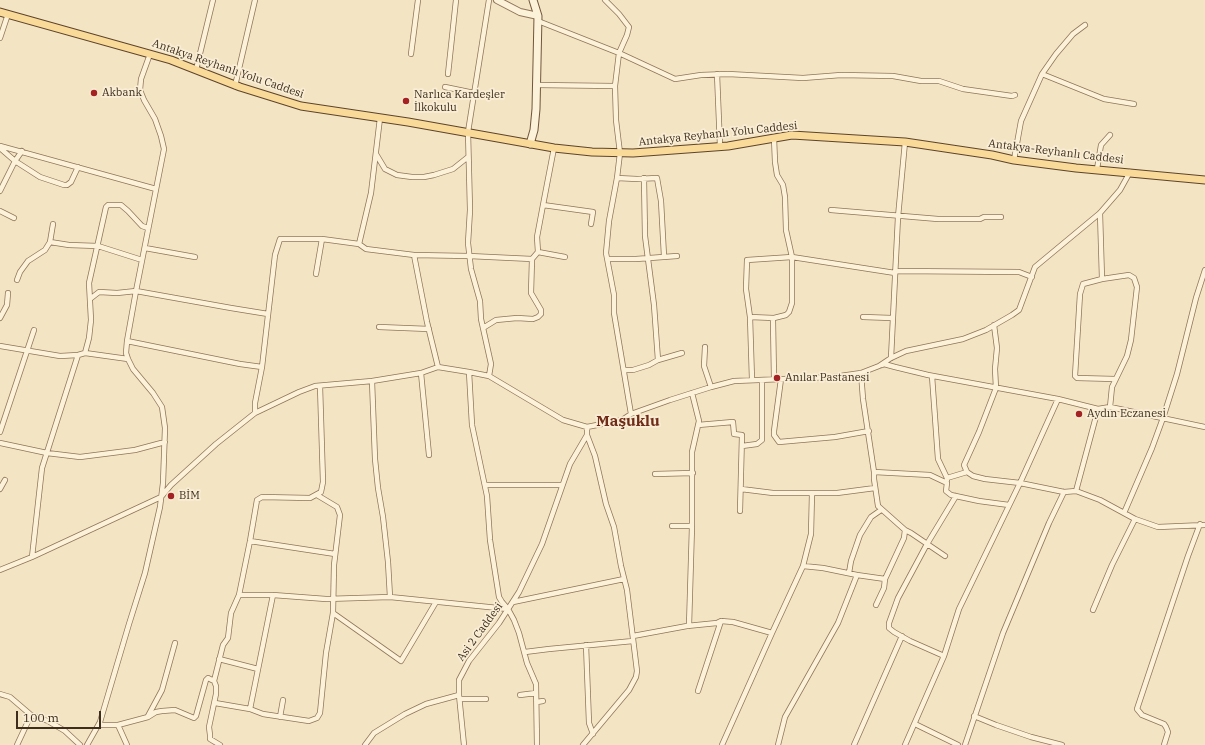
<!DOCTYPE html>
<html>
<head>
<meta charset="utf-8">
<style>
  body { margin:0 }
  #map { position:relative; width:1205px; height:745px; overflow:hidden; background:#f3e4c4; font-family:"IBM Plex Serif",serif }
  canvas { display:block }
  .scale { position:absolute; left:16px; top:711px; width:85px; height:18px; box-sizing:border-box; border:2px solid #3e2d1d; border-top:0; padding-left:5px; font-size:12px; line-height:14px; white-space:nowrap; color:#3e2d1d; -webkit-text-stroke:3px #f9eed5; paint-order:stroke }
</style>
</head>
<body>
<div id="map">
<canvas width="1205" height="745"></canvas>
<div class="scale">100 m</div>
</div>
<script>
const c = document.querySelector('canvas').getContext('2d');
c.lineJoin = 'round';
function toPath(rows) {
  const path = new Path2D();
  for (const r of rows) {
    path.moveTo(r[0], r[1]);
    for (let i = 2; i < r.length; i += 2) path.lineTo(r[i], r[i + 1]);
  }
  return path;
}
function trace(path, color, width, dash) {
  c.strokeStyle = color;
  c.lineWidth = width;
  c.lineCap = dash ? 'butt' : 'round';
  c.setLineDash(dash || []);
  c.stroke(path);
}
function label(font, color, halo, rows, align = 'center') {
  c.font = font + ' "IBM Plex Serif",serif';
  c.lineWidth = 3.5;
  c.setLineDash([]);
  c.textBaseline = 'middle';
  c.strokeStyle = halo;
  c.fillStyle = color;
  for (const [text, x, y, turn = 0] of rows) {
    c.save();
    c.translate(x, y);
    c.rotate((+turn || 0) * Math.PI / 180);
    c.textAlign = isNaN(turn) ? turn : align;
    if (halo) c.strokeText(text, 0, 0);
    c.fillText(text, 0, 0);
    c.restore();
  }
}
const minor = toPath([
  [489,0,468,132,470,210,468,243,471,269,480,301,481,319,491,364,489,376],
  [605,0,619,14,629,27,627,35,619,53,615,86,616,120,620,153,617,178,609,221,606,253,614,295,614,313,631,414],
  [538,21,619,53,675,79,701,75,728,74,803,78,841,75,893,76,921,81,939,81,963,89,1012,96,1015,95],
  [0,38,8,14],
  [411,54,418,0],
  [196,70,213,0],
  [448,74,456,0],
  [717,74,720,146],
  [1042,74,1104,99,1134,104],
  [537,85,615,86],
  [235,86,255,0],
  [445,87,474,93],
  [0,146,156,189],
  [0,148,15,161,40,177,64,185,67,185,71,182,78,167],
  [376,154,385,169,397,175,412,177,424,177,434,175,453,169,468,157],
  [1014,160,1021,121,1042,74,1056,54,1073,34,1085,25],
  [1097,169,1101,145,1110,135],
  [617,178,637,179,657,178,661,201,664,256],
  [644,178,645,236,654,305,658,360],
  [0,191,15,161,22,151],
  [543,205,554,148],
  [831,210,938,219,980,219,984,217,1001,217],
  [0,211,14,218],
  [1100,213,1102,279],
  [50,242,69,245,98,246,142,260],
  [359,244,371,193,380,118],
  [145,248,195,257],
  [538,252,537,237,543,205,593,212,591,224],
  [414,255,469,256,532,259],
  [608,259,636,259,677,256],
  [895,271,1019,272,1032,277],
  [316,274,322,239],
  [17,280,20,272,28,261,45,250,50,242,53,224],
  [90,299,99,292,117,293,136,291,231,308,268,314],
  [750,317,774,318],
  [863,317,892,318],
  [0,318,7,305,8,293],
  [994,325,997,348,995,369,996,388,979,432,964,465,967,472,973,476,985,479,1020,483,1064,492,1076,491,1100,500,1135,519,1158,527,1205,525],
  [379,327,429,329],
  [483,328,496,320,517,318,533,319,538,317,541,314,541,310,531,293,532,259,538,252,565,257],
  [127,341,240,364,262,367],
  [0,346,60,356,78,355,85,353,128,359],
  [705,347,704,366,711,387],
  [85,353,89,338,91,320,89,283,106,207,108,205,121,205,128,211,142,226,148,228],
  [891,358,898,217,905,142],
  [882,365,884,364,895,367,928,375,1058,399,1098,409,1110,407,1205,427],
  [624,370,633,370,649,365,658,360,682,353],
  [469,372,472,425,487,496,490,540,499,597,502,602,508,609,514,620,519,633,527,663,536,684,537,745],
  [421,373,429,455],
  [932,376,938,459,947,478],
  [774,379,773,320,774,318,786,315,789,312,792,303,792,257,786,230,785,197,783,185,777,175,775,162,774,138],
  [781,379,774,431,774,435,779,442,835,437,869,431],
  [752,380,750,317,746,289,747,260,792,257,895,273],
  [372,381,375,459,378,488,383,517,388,562,390,597],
  [1110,407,1112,387,1127,356,1131,340,1137,287,1134,278,1129,275,1102,279,1083,284,1080,294,1075,376,1077,378,1115,379],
  [255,413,255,403,262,367,275,255,280,239,322,239,359,244,366,249,414,255,427,322,438,367],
  [698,425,733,422,734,434,742,435,740,511],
  [0,432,34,330],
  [0,443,47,453,80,457,135,450,165,442],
  [742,446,757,444,762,440,762,380],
  [874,472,930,475,947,483,946,491,951,495,979,501,1009,505],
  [655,474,693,473],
  [947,480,947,478,967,472],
  [485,485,562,485],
  [0,489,5,480],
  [741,489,773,493,837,493,875,488],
  [1076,491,1098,409],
  [1124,513,1152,448,1163,418,1177,374,1196,298,1205,270],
  [672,526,692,526],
  [905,530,911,533,945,556],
  [250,541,335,554],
  [32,557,42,468,78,355],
  [803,566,823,568,857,575,885,579,904,538,905,530,878,506,874,479,874,472,863,399,861,373],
  [0,570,32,557,161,497,171,485,216,444,255,413,299,392,315,386,372,381,421,373,438,367,469,372,489,376,563,420,587,427,622,420,631,414,670,400,711,387,734,381,833,377,861,373,879,366,891,358,906,351,963,339,986,330,1012,315,1019,310,1035,267,1100,213,1120,190,1130,172],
  [849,573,851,561,860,535,871,517,881,510],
  [239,595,250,541,257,500,262,497,310,498,321,492,323,482,320,386],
  [513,602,624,579],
  [876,605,884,588,885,579],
  [1093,610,1112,565,1135,519],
  [333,613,401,661,436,602],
  [689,626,692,526,692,452,699,421,692,393],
  [633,636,687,626,717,623,721,621,733,622,772,633,803,566,811,534,812,493],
  [586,645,589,723,593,734],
  [525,652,549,649,633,641],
  [944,656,910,641,894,632,889,628,889,623,898,598,927,544,956,496],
  [219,659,258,669],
  [698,691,721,621],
  [0,694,10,697,31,715,48,721,65,731,80,745],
  [520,695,536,693],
  [460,699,486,699],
  [537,702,543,701],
  [215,703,250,709,263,714,309,721,317,718,320,713,326,653,333,613,334,565,340,515,337,507,317,495],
  [250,709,273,595],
  [148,716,162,690,175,643],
  [974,716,996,725,1031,737,1062,745],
  [280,717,283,700],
  [915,724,958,745],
  [99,725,118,725,148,717,156,712,162,711,175,710,194,718,196,716,206,680,208,678,214,681],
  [118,725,127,745],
  [17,745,31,715],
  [87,745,100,722,129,624,145,573,160,507,163,483,165,428,162,407,153,393,133,369,128,359,126,353,127,341,136,291,164,149,161,136,155,119,144,100,140,90,141,79,150,54],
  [220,745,210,739,210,735,209,727,216,694,216,686,214,681,223,645,228,638,231,613,239,595,273,595,326,599,390,597,508,609],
  [365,745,374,733,405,714,426,704,459,695],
  [464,745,459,695,459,680,469,661,499,623,519,592,542,544,570,464,587,435,587,427],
  [583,745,629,690,636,677,637,671,627,590,621,566,614,527,606,504,595,456,587,435],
  [722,745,772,633],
  [778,745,785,717,838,623,857,575],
  [854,745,902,636],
  [905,745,944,656,959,609,1020,483,1058,399],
  [965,745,1003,633,1049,523,1064,492],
  [1164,745,1168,732,1166,727,1164,724,1142,715,1137,709,1188,556,1200,524]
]);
const tertiary = toPath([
  [497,0,520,12,538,16]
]);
const secondary = toPath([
  [530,144,534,130,536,109,538,16,533,0]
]);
const primary = toPath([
  [0,12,171,60,240,87,301,106,408,122,554,148,592,152,633,153,728,146,792,135,905,142,992,155,1014,160,1076,168,1205,180]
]);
trace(minor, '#907558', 6);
trace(tertiary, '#907558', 8);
trace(secondary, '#71563b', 9);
trace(primary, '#5d432c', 9);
trace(minor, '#fcf1d9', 4.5);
trace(tertiary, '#fcf1d9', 6);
trace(secondary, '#fcf1d9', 7);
trace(primary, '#f9da99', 7);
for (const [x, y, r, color] of [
  [94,93,4,"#a52224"],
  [406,101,4,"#a52224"],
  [777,378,4,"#a52224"],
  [1079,414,4,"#a52224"],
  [171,496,4,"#a52224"]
]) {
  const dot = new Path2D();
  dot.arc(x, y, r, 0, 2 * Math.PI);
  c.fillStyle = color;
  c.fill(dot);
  trace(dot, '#f9eed5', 1.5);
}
label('11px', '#3e2d1d', '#f9eed5', [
  ["Antakya Reyhanlı Yolu Caddesi",228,69,19],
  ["Antakya Reyhanlı Yolu Caddesi",718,134,-6],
  ["Antakya-Reyhanlı Caddesi",1056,152,7],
  ["Asi 2 Caddesi",480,632,-54]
]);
label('11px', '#3e2d1d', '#f9eed5', [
  ["Akbank",102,93],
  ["Narlıca Kardeşler",414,95],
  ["İlkokulu",414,108],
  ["Anılar Pastanesi",785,378],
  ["Aydın Eczanesi",1087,414],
  ["BİM",179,496]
], 'left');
label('bold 15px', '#6f2a18', '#f9eed5', [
  ["Maşuklu",628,422]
]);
</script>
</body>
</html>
